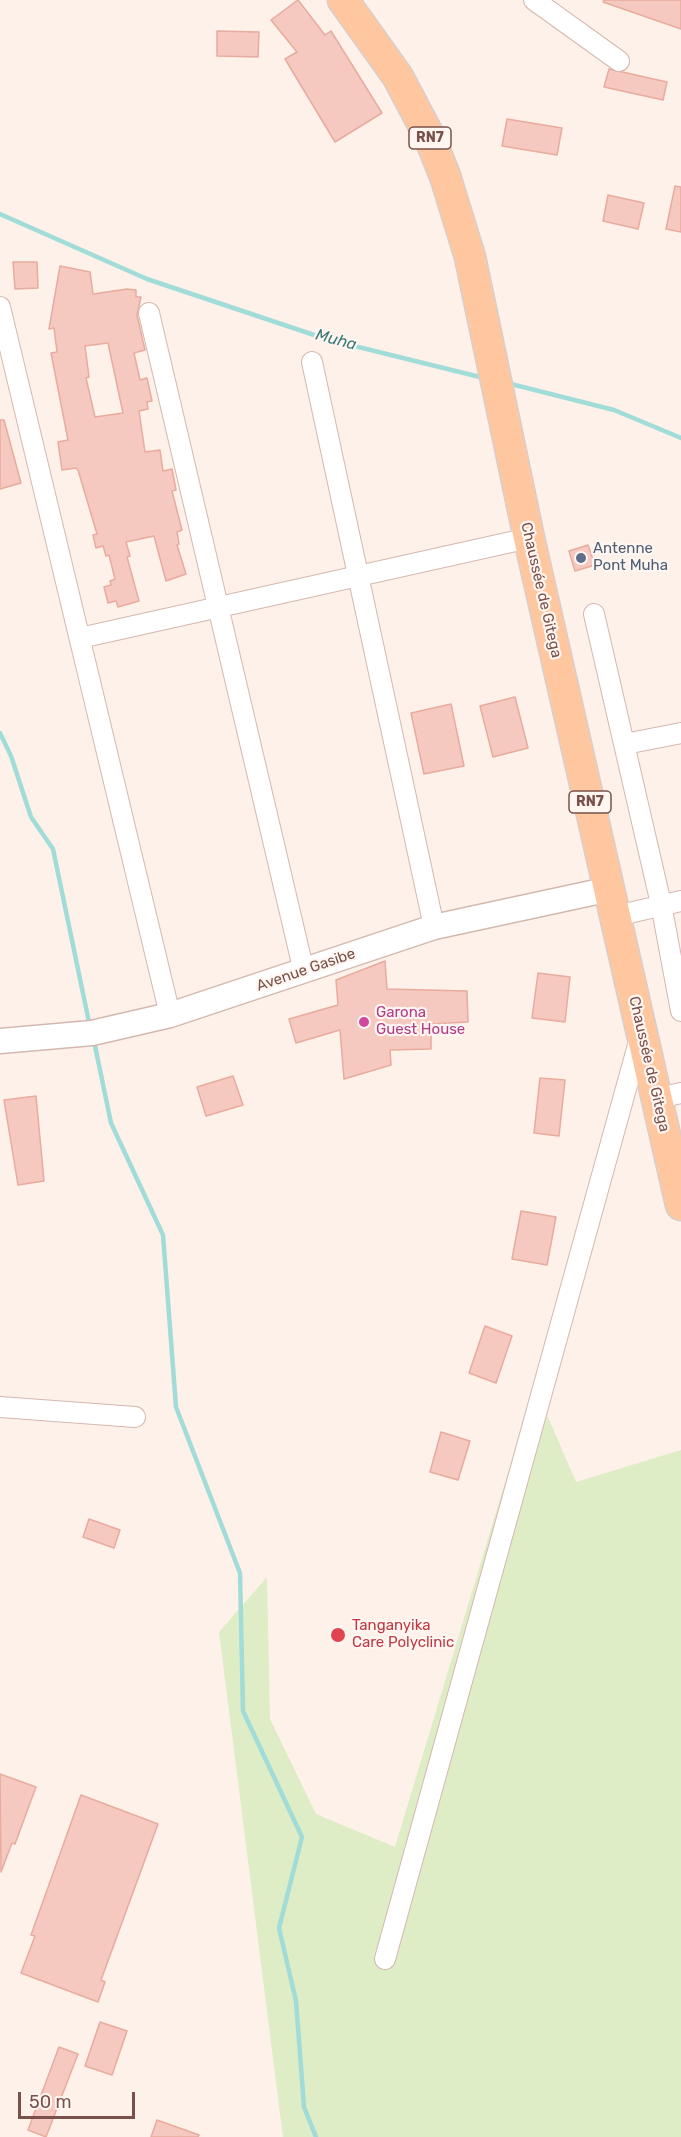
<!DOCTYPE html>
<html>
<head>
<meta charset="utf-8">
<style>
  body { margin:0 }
  #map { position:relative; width:681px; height:2137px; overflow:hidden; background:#fef1e9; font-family:Rubik,sans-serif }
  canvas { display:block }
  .scale { position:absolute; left:18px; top:2092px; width:117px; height:27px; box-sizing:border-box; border:3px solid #7a514a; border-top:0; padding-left:8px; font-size:18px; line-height:21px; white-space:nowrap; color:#7a514a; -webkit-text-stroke:4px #fff6f1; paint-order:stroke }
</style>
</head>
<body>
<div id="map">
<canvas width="681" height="2137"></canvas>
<div class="scale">50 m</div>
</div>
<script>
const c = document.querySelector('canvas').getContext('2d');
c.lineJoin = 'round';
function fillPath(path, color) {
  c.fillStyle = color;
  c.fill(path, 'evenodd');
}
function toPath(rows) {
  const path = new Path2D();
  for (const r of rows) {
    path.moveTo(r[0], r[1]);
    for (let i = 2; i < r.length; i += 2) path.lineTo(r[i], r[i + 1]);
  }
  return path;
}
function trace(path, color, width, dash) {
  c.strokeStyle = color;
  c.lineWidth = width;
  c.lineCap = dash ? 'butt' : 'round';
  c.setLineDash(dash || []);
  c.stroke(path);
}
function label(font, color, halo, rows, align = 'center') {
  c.font = font + ' Rubik,sans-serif';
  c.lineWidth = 4.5;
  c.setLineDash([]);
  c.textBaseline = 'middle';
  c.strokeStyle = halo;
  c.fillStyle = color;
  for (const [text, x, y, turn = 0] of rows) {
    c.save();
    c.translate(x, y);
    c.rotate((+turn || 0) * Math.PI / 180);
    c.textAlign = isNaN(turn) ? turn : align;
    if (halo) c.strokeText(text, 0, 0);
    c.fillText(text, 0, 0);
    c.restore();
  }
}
fillPath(toPath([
  [525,1416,548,1417,576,1482,681,1450,681,2137,283,2137,219,1632,267,1577,270,1719,316,1814,395,1847]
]), '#deedc6');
trace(toPath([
  [0,214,147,279,326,339,484,378],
  [507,383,614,410,681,438],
  [0,733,11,756,31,817,53,849,90,1027],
  [94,1041,111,1123,163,1235,176,1407,240,1573,243,1711,302,1837,279,1928,296,2001,304,2107,316,2137]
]), '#a1dcd8', 4.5);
const building = toPath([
  [298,0,325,35,331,31,382,113,335,142,285,59,297,52,271,20,298,0],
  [604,0,681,0,681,29,603,2,604,0],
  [217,31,259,32,258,57,217,56,217,31],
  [609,69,667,82,663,100,604,87,609,69],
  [507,119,562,128,557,155,502,146,507,119],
  [675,186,681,187,681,232,666,229,675,186],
  [608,195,644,203,638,229,603,221,608,195],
  [13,262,37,262,38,288,15,289,13,262],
  [60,266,90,272,93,294,127,289,136,290,136,297,141,297,137,315,145,350,134,353,140,380,147,378,152,401,147,402,148,409,139,411,145,452,160,450,163,471,172,469,176,490,172,491,182,530,177,532,179,544,177,545,186,574,166,581,154,536,126,542,130,556,127,557,139,601,118,607,116,601,108,603,104,587,111,585,110,581,115,579,109,555,106,556,103,546,96,548,93,535,97,534,78,470,76,468,62,470,58,442,68,440,51,353,57,352,54,328,49,329,60,266],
  [108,343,123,413,95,417,86,378,89,377,85,346,108,343],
  [0,420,4,420,21,483,0,489,0,420],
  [588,545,595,565,575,571,569,551,588,545],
  [515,697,528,748,493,757,480,706,515,697],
  [451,704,464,766,424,774,411,713,451,704],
  [385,961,387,989,467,991,468,1022,431,1024,431,1049,390,1050,391,1065,344,1079,340,1030,296,1043,289,1019,338,1005,336,980,385,961],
  [538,973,570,977,565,1022,532,1018,538,973],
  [233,1076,243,1105,206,1116,197,1087,233,1076],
  [540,1078,565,1080,559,1136,534,1133,540,1078],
  [36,1096,44,1181,18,1185,4,1100,36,1096],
  [521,1211,556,1217,547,1265,512,1259,521,1211],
  [485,1326,512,1336,496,1383,469,1373,485,1326],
  [441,1432,470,1441,458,1480,430,1472,441,1432],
  [89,1519,120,1530,114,1548,83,1537,89,1519],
  [0,1774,36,1787,15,1844,12,1843,1,1872,0,1774],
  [81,1795,158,1824,101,1980,105,1982,98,2002,21,1973,35,1936,31,1935,81,1795],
  [100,2022,127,2031,112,2075,85,2066,100,2022],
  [59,2047,78,2054,46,2137,28,2130,59,2047],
  [157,2120,199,2135,198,2137,151,2137,157,2120]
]);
fillPath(building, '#f5c9bf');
trace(building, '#e8ab9e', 1.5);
const minor = toPath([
  [534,0,619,61],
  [0,307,170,1015],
  [149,313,304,972],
  [312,362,434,927],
  [594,614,661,904,681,1011],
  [80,638,529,538],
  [625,744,681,733],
  [616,916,681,901],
  [658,1098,681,1093],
  [0,1407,135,1417],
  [385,1959,640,1038]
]);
const tertiary = toPath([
  [0,1041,92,1033,170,1015,434,927,610,889]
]);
const primary = toPath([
  [343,0,398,77,429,136,445,176,470,257,529,538,681,1205]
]);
trace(minor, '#d4b8b0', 22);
trace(tertiary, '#d4b8b0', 27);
trace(primary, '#dacecc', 33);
trace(minor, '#fff', 20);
trace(tertiary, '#fff', 24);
trace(primary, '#fec79f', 30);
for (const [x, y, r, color] of [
  [581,558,6,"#5c6f8a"],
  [364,1022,6,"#d1479c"],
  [338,1635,8,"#e0444e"]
]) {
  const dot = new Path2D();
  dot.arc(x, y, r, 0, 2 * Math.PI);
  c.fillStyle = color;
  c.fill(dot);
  trace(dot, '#fff6f1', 2);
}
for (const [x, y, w] of [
  [430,138,42],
  [590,802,42]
]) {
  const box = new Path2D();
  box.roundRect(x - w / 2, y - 11, w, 22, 4.5);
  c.fillStyle = '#fff6f1';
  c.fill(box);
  trace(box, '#7a514a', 1.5);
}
label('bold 14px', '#7a514a', null, [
  ["RN7",430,138],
  ["RN7",590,802]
]);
label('15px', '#4e5e75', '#fff6f1', [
  ["Antenne",593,549],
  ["Pont Muha",593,566]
], 'left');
label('15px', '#7a514a', '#fff6f1', [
  ["Chaussée de Gitega",541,590,77],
  ["Avenue Gasibe",306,970,-19],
  ["Chaussée de Gitega",649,1064,77]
]);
label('15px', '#b23c85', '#fff6f1', [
  ["Garona",376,1013],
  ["Guest House",376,1030]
], 'left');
label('15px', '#be3a42', '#fff6f1', [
  ["Tanganyika",352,1626],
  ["Care Polyclinic",352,1643]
], 'left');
label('italic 16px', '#3a7976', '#fff6f1', [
  ["Muha",336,340,15]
]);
</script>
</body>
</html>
